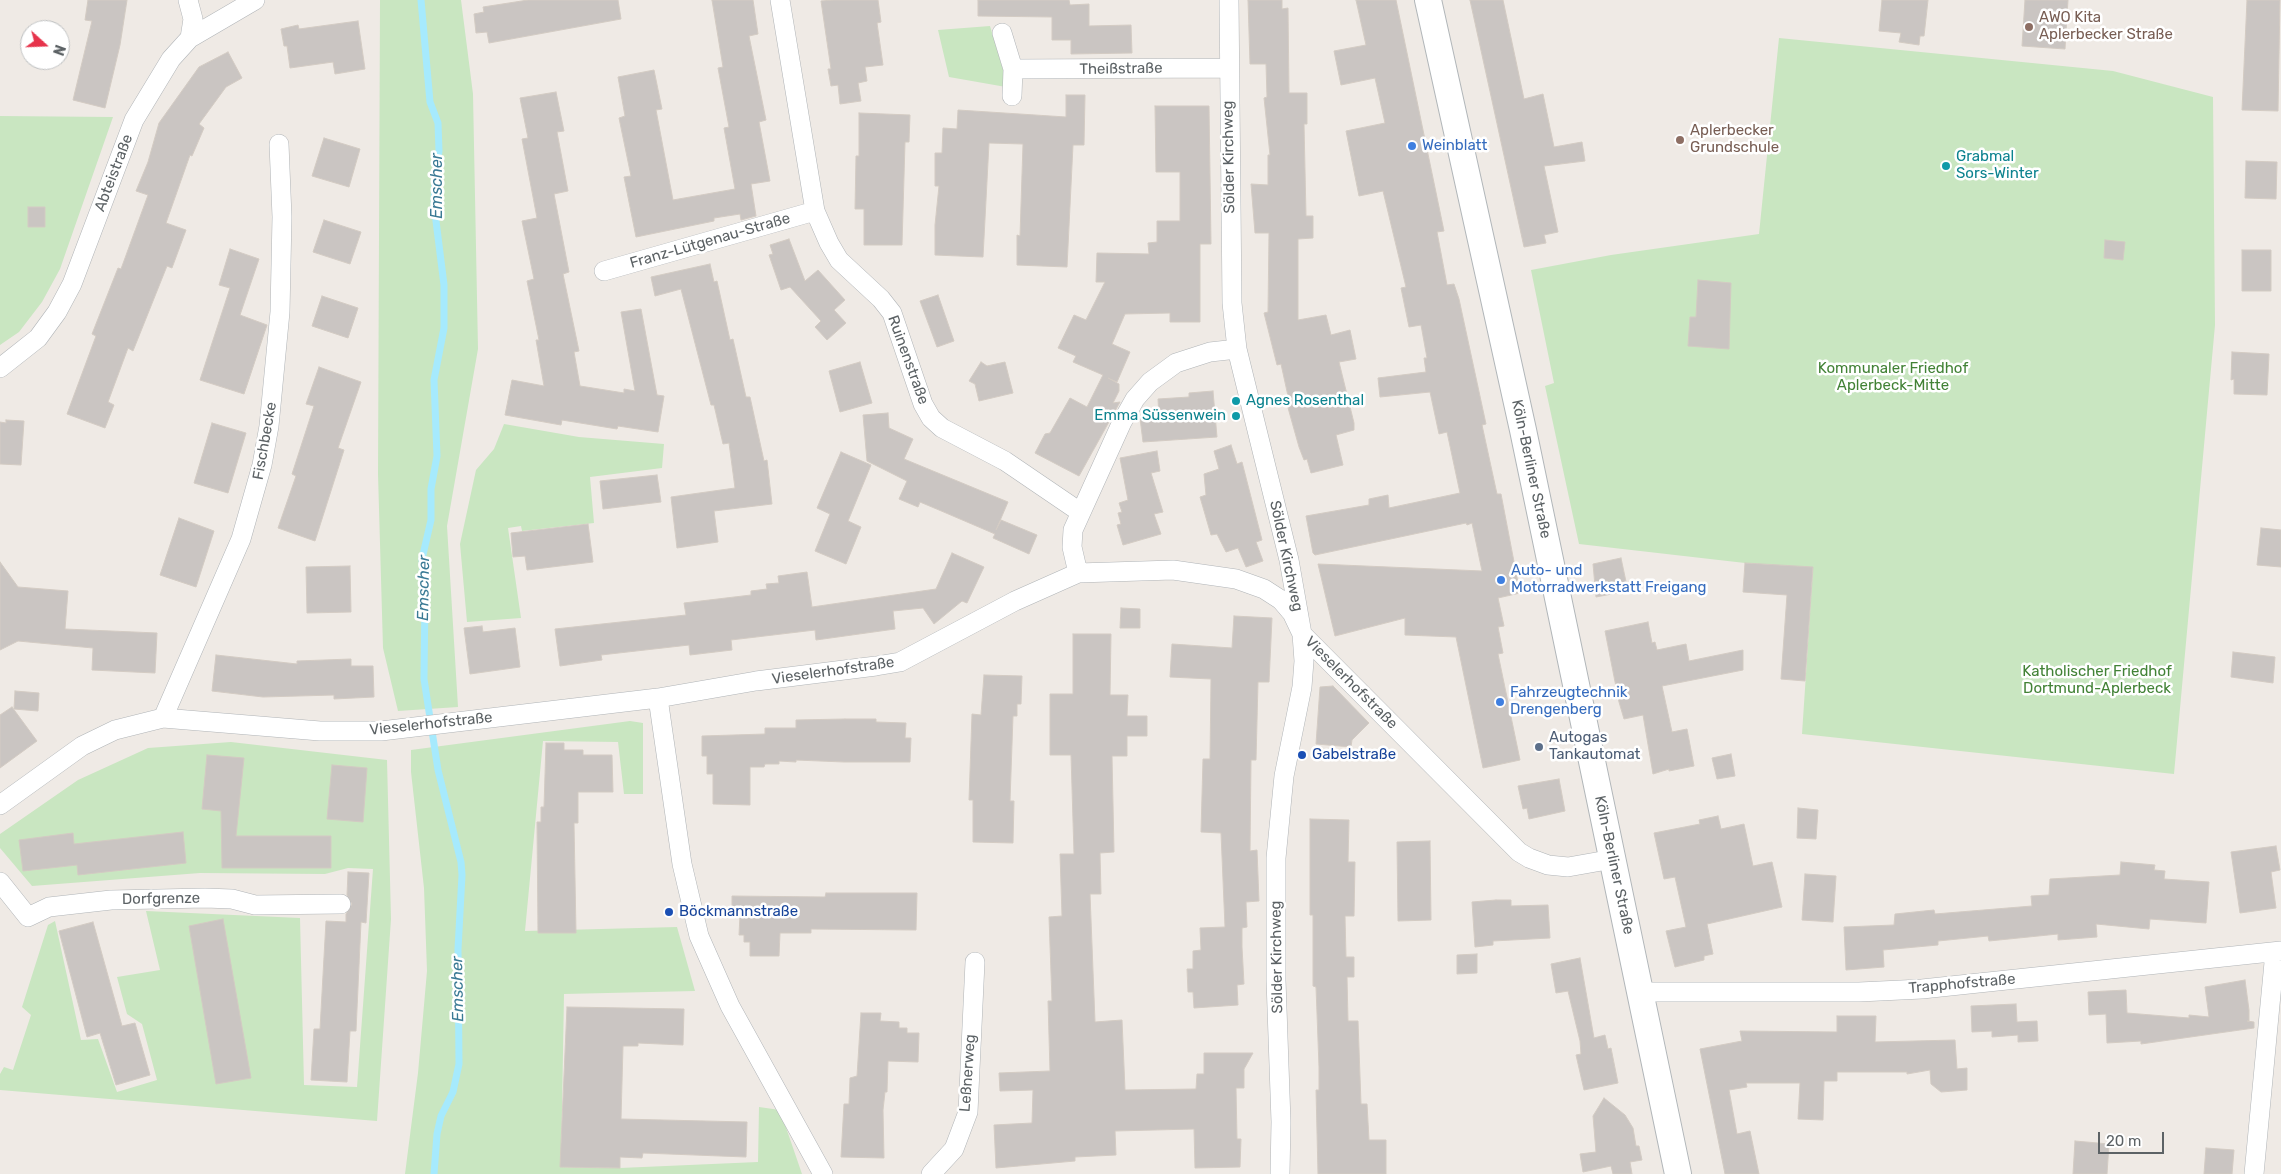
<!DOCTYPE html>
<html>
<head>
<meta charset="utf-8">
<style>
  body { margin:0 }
  #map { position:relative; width:2281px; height:1174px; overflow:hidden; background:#efeae5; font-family:Rubik,sans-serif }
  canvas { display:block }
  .north { position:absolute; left:20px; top:20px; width:50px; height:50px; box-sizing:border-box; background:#fff; border:1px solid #bec0c1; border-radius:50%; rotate:110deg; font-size:14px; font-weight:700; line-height:20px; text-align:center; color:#5c6265 }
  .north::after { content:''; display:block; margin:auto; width:18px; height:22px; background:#e6334b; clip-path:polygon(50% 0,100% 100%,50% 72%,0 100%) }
  .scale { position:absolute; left:2098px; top:1132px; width:66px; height:22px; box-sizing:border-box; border:2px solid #5c6265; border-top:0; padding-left:6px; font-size:15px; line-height:18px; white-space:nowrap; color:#5c6265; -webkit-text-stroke:4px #fff; paint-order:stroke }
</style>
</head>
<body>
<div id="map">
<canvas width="2281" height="1174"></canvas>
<div class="north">N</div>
<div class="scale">20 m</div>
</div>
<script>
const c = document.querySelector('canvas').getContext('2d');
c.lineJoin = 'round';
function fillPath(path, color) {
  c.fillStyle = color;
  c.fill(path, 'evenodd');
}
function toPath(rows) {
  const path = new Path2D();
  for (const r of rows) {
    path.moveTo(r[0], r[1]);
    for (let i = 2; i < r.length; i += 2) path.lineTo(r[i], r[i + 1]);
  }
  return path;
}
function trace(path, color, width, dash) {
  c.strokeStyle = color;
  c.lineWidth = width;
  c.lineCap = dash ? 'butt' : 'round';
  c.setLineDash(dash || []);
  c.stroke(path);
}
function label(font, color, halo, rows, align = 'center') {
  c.font = font + ' Rubik,sans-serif';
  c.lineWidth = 5;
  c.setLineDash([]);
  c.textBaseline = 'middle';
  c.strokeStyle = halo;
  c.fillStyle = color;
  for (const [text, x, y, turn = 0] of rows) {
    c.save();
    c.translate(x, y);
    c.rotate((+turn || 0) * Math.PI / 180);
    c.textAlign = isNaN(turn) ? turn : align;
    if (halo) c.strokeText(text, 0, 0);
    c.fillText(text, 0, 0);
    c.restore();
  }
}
fillPath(toPath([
  [380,0,461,0,473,94,478,349,447,526,458,707,398,711,383,648,378,474],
  [990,26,1005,76,1006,87,949,77,938,30],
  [1779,38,2113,71,2213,97,2215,325,2174,774,1802,734,1813,568,1745,563,1579,544,1545,386,1554,383,1531,270,1611,255,1759,234],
  [0,116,113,117,60,269,42,302,19,332,0,345],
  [504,424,579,437,664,444,662,468,590,477,594,523,522,531,521,526,508,528,521,618,467,622,460,544,476,470,494,449],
  [630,721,643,723,643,794,624,794,618,742,543,741,525,931,677,927,695,991,564,994,561,1167,620,1168,758,1162,759,1107,780,1110,802,1174,405,1174,418,1073,427,971,424,888,411,772,411,750],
  [231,742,387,760,391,919,377,1121,0,1090,0,1074,4,1067,13,1070,31,1015,22,1007,48,925,55,921,81,1040,98,1039,117,1092,157,1080,142,1024,127,1014,117,977,160,970,146,911,300,918,304,1085,357,1087,373,869,348,868,325,874,200,873,32,886,0,848,0,834,78,780,148,748]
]), '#c9e6c1');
trace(toPath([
  [421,0,430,102,438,123,439,151,435,177,434,205,444,285,444,328,434,380,437,456,431,489,431,520,422,559,425,594,424,679,438,770,461,862,462,875,458,949,459,1064,453,1092,441,1116,437,1134,434,1174]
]), '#a6eafd', 7);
const building = toPath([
  [88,0,127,0,120,45,105,108,73,100,92,21,85,20,88,0],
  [528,0,618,0,621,19,489,43,487,32,476,33,474,14,484,12,483,7,528,0],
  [712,0,753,0,758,34,749,36,766,120,759,122,770,181,751,184,756,216,741,220,740,214,714,218,714,221,636,237,624,177,631,176,619,118,625,116,618,77,654,70,662,109,656,110,673,200,735,189,724,128,729,127,718,68,723,67,712,0],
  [833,0,878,0,881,22,877,23,883,65,865,67,867,81,858,83,861,101,840,104,838,85,831,86,828,69,831,69,821,1,833,0],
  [978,0,1069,0,1070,5,1089,4,1089,26,1131,25,1132,53,1071,54,1071,40,1052,40,1052,17,978,16,978,0],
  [1248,0,1282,0,1282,9,1288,8,1289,93,1307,93,1307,124,1304,124,1306,216,1313,216,1313,238,1298,239,1298,320,1326,315,1331,335,1350,330,1356,359,1339,362,1354,423,1354,430,1336,435,1343,465,1311,473,1307,459,1304,460,1299,447,1285,397,1288,396,1281,364,1277,365,1264,313,1268,312,1269,233,1255,233,1251,184,1268,185,1268,155,1270,155,1264,98,1267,97,1266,64,1250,64,1248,0],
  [1356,0,1396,0,1444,231,1437,232,1447,285,1454,284,1459,299,1486,424,1482,425,1497,494,1501,494,1520,593,1498,598,1504,626,1498,627,1503,653,1498,654,1520,760,1483,768,1456,637,1405,635,1405,618,1335,636,1318,564,1482,571,1472,523,1467,525,1466,523,1315,555,1313,553,1306,516,1369,505,1369,499,1388,495,1389,508,1460,493,1447,432,1439,434,1430,392,1380,397,1378,378,1426,372,1424,358,1427,358,1421,325,1409,327,1401,288,1406,287,1383,191,1359,196,1346,131,1385,123,1375,78,1341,85,1334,51,1366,45,1356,0],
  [1470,0,1503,0,1524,99,1543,94,1554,147,1582,142,1585,161,1544,166,1558,232,1544,235,1546,243,1524,247,1470,0],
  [1882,0,1928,0,1924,36,1920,36,1919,45,1899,42,1901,33,1879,31,1882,0],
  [2025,0,2068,0,2065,49,2022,46,2025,0],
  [2247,0,2280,0,2278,111,2242,110,2247,0],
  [358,21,365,69,335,74,333,62,290,68,287,46,284,46,281,29,298,25,299,29,358,21],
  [228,52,242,78,226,87,199,124,204,128,192,156,190,155,166,223,186,230,172,268,167,266,133,351,128,348,108,402,114,405,105,428,67,414,96,336,92,334,118,268,121,269,148,195,136,191,148,162,159,123,199,67,228,52],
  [556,92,564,131,557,132,568,191,554,194,569,272,563,274,579,351,574,352,580,386,624,393,624,389,635,391,621,312,641,309,657,395,664,396,658,432,618,426,617,429,562,420,561,425,505,415,512,380,544,386,536,340,539,340,527,281,534,279,522,221,537,218,522,139,528,138,520,98,556,92],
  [1066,95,1085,95,1084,145,1073,145,1067,267,1017,265,1017,235,1020,236,1023,144,989,143,983,257,935,255,935,225,939,186,935,186,935,153,942,153,943,128,957,129,958,110,1066,117,1066,95],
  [1155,106,1209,106,1211,244,1200,244,1200,322,1170,322,1170,313,1125,314,1112,344,1130,352,1117,382,1108,378,1119,384,1119,391,1113,403,1120,402,1079,476,1035,453,1045,434,1050,433,1070,398,1087,407,1103,375,1073,362,1076,356,1058,348,1074,315,1086,320,1105,282,1096,282,1097,253,1149,254,1148,243,1157,242,1157,221,1180,221,1180,172,1156,172,1155,106],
  [859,113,910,115,909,142,905,142,902,245,864,245,864,209,855,209,856,156,859,156,859,113],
  [324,138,360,149,349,187,312,176,324,138],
  [2246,161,2277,162,2276,199,2245,198,2246,161],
  [28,207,45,207,45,227,28,227,28,207],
  [324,220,361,232,350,264,313,252,324,220],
  [789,239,805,281,818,270,845,300,834,310,846,323,827,340,815,327,821,321,790,287,781,290,769,255,773,254,770,245,789,239],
  [2105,240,2125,242,2123,260,2104,258,2105,240],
  [230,249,259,259,240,315,267,325,244,394,200,380,230,288,219,285,230,249],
  [2242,250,2271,250,2271,291,2242,291,2242,250],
  [710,264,714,282,717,281,730,340,733,339,746,397,750,397,764,461,767,460,772,504,714,511,718,542,677,548,671,497,735,488,729,443,723,444,714,405,711,405,681,289,655,296,651,277,710,264],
  [1698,280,1731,283,1729,349,1688,346,1690,317,1696,317,1698,280],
  [938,295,954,341,937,347,920,301,938,295],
  [322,296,358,308,348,338,312,326,322,296],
  [2232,352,2269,354,2267,395,2234,394,2234,379,2231,380,2232,352],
  [860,362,872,403,840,412,829,371,860,362],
  [981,362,987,366,1005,362,1013,393,979,401,975,384,969,381,981,362],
  [319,367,361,382,338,448,344,450,315,541,278,528,296,476,292,474,314,406,306,404,319,367],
  [1213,391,1217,437,1143,442,1140,418,1159,417,1158,399,1189,397,1189,393,1213,391],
  [888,413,889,428,913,439,904,459,1008,502,996,530,1001,520,1037,535,1029,554,993,538,995,534,939,510,920,502,918,507,899,499,907,481,867,461,863,415,888,413],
  [6,420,24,421,21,465,0,464,0,422,6,423,6,420],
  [212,423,246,433,228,493,194,483,212,423],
  [1231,445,1237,464,1242,462,1262,540,1256,542,1263,561,1246,567,1238,548,1226,552,1217,534,1211,535,1200,497,1206,495,1204,474,1219,469,1214,451,1231,445],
  [1157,451,1160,471,1151,473,1163,512,1154,514,1161,534,1123,545,1117,525,1121,524,1118,513,1122,512,1119,503,1128,500,1120,458,1157,451],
  [841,452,871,465,848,521,861,527,846,564,815,551,830,514,817,508,841,452],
  [657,475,661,502,603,509,600,481,657,475],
  [179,518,214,531,196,587,160,575,179,518],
  [588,524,593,562,527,570,525,556,513,557,511,533,588,524],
  [2261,528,2281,530,2281,567,2257,565,2261,528],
  [952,553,984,567,967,603,962,601,934,624,923,608,893,611,895,629,816,640,815,630,731,640,732,650,690,655,689,645,601,655,602,660,560,666,555,629,686,615,684,603,751,595,751,591,767,589,766,584,779,583,778,576,807,572,812,607,936,589,952,553],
  [1621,558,1628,591,1596,597,1593,564,1621,558],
  [0,562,18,587,68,591,65,629,157,633,155,673,92,670,93,648,18,641,0,650,0,562],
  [1745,563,1813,567,1805,681,1781,679,1787,595,1743,592,1745,563],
  [350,566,351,612,307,613,306,567,350,566],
  [1121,608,1140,609,1140,628,1120,628,1121,608],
  [1234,616,1272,618,1269,682,1258,682,1256,760,1251,760,1250,851,1257,850,1259,901,1246,902,1247,927,1242,928,1242,947,1244,984,1237,985,1238,1005,1194,1008,1193,992,1188,992,1187,969,1193,969,1193,951,1201,950,1200,928,1225,927,1221,833,1201,832,1203,759,1210,759,1211,679,1170,677,1172,644,1232,648,1234,616],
  [1648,622,1652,643,1655,642,1657,650,1686,644,1689,661,1743,650,1743,670,1662,686,1672,732,1687,729,1694,766,1669,771,1669,769,1653,774,1643,715,1624,719,1619,702,1605,631,1648,622],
  [482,626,483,632,515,628,520,667,470,674,464,628,482,626],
  [1073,634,1111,634,1110,695,1128,695,1127,716,1147,716,1147,736,1127,736,1127,756,1112,756,1114,852,1100,853,1101,894,1090,894,1095,1022,1122,1020,1125,1090,1196,1089,1197,1074,1204,1074,1204,1053,1253,1053,1244,1069,1244,1088,1236,1088,1237,1139,1241,1139,1240,1167,1195,1168,1194,1129,1115,1131,1116,1155,1075,1157,1075,1161,996,1168,994,1125,1032,1123,1033,1090,1000,1091,999,1073,1050,1071,1048,1001,1052,1001,1049,917,1062,916,1060,854,1074,854,1071,755,1050,755,1050,694,1073,694,1073,634],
  [2233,652,2275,657,2273,683,2231,677,2233,652],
  [216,655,297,664,297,661,351,659,351,666,373,666,374,697,334,699,334,695,263,697,212,691,216,655],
  [984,675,1022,676,1021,704,1017,704,1017,716,1013,716,1010,801,1014,801,1013,843,973,842,973,800,969,800,972,714,981,715,984,675],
  [1333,686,1369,723,1352,740,1351,747,1316,744,1320,687,1333,686],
  [15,691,39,693,38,711,14,709,15,691],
  [12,707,37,741,0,768,0,715,12,707],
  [845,719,876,719,876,722,906,723,905,738,911,738,910,762,844,762,796,760,796,762,779,761,779,764,765,764,764,767,750,767,750,805,713,804,713,774,707,774,707,756,702,756,702,736,765,734,765,728,796,728,796,720,845,719],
  [546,743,564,743,564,750,583,750,583,755,612,755,613,792,578,792,578,823,574,823,576,933,538,933,537,822,541,822,541,807,544,807,546,743],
  [1731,754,1735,776,1717,779,1712,758,1731,754],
  [207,755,244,758,236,836,331,836,331,868,222,868,221,811,202,809,207,755],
  [332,765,367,768,363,822,327,819,332,765],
  [1559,779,1565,811,1529,819,1527,808,1523,809,1518,786,1559,779],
  [1798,808,1818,810,1816,839,1797,838,1798,808],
  [1718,816,1721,829,1744,824,1753,866,1772,862,1782,907,1707,924,1713,954,1704,956,1704,960,1675,967,1666,931,1686,927,1675,877,1664,879,1654,833,1700,824,1699,820,1718,816],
  [1310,819,1349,820,1348,862,1355,862,1354,916,1345,916,1346,957,1354,957,1354,977,1347,977,1348,1021,1358,1021,1361,1104,1367,1104,1369,1140,1386,1140,1386,1174,1318,1174,1316,1090,1319,1090,1319,1067,1316,987,1313,986,1313,915,1310,915,1310,819],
  [183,832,186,863,78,875,77,865,23,871,19,840,73,833,74,844,183,832],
  [1430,841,1431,920,1398,921,1397,842,1430,841],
  [2276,846,2280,870,2271,872,2276,908,2240,913,2231,852,2276,846],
  [2121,862,2155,865,2154,870,2165,871,2164,879,2209,882,2206,923,2150,919,2149,929,2096,924,2097,937,2058,940,2058,934,1989,941,1988,936,1938,941,1938,945,1883,950,1884,967,1846,970,1844,927,1894,925,1895,914,1934,910,1935,914,2032,906,2031,896,2049,895,2050,879,2120,875,2121,862],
  [348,872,369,873,366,923,361,922,356,1031,350,1031,347,1082,311,1080,314,1029,320,1029,326,921,346,922,346,914,352,904,347,895,348,872],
  [1805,874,1836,876,1833,922,1802,920,1805,874],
  [826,893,917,893,916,930,811,929,811,933,780,933,779,956,750,956,750,942,744,942,744,935,739,935,740,915,732,915,732,896,825,897,826,893],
  [1496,900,1511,900,1511,906,1548,905,1550,938,1493,941,1493,945,1475,947,1472,902,1496,900],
  [223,919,251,1078,216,1084,189,926,223,919],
  [93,922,122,1026,135,1023,150,1075,116,1085,100,1033,87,1037,59,931,93,922],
  [1477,954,1477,973,1457,974,1457,955,1477,954],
  [1580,958,1594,1038,1605,1035,1608,1049,1611,1048,1618,1083,1584,1090,1576,1055,1581,1054,1580,1041,1568,991,1556,993,1551,964,1580,958],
  [2245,980,2249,1010,2249,1021,2247,1021,2254,1022,2254,1028,2141,1044,2141,1041,2107,1043,2106,1014,2089,1015,2088,992,2126,990,2127,1013,2189,1018,2189,1015,2209,1017,2205,987,2245,980],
  [2016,1004,2017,1022,2037,1021,2038,1041,2018,1042,2018,1035,1992,1037,1992,1031,1972,1032,1971,1006,2016,1004],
  [567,1007,684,1009,683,1045,638,1043,638,1046,623,1046,621,1119,747,1122,746,1157,643,1153,642,1158,620,1157,620,1168,560,1167,567,1007],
  [861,1013,881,1013,880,1021,899,1022,899,1028,907,1028,907,1033,919,1033,918,1062,888,1061,887,1092,885,1092,883,1110,884,1158,841,1157,844,1104,849,1104,850,1078,857,1076,861,1013],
  [1837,1016,1876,1016,1875,1042,1955,1040,1957,1069,1967,1068,1967,1090,1941,1092,1931,1084,1930,1070,1907,1074,1907,1072,1837,1072,1837,1081,1824,1081,1823,1120,1798,1119,1800,1083,1746,1083,1747,1087,1729,1090,1737,1134,1750,1131,1759,1174,1725,1174,1700,1049,1742,1041,1740,1031,1837,1032,1837,1016],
  [1604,1098,1625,1115,1633,1128,1636,1146,1639,1146,1642,1160,1630,1162,1632,1174,1613,1174,1611,1166,1583,1172,1580,1154,1596,1152,1593,1116,1604,1098],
  [2075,1141,2109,1144,2107,1174,2073,1174,2075,1141],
  [2206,1148,2234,1150,2232,1174,2204,1174,2206,1148]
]);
fillPath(building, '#cac5c2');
trace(building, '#d3cbc3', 1);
const street = toPath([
  [188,0,193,19,190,38],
  [780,0,815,211,829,243,839,260,881,299,892,313,923,404,931,418,942,428,1005,461,1080,512],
  [1229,0,1232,303,1237,349,1289,560,1302,634,1304,661,1302,687,1284,776,1276,858,1276,980,1281,1122,1280,1174],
  [1002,33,1013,69,1228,68],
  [1012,96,1013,69],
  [604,271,815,211],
  [0,368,38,338,57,312,72,284,134,120,171,59,190,38,255,0],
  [1078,573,1072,547,1073,530,1122,422,1135,399,1150,382,1176,363,1210,352,1237,349],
  [658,698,682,864,699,936,730,1006,823,1174],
  [163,718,241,539,262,465,269,426,280,312,282,217,279,144],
  [0,805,82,746,115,730,163,718,320,731,381,731,658,698,756,681,876,666,900,662,1015,601,1078,573,1173,570,1236,579,1264,589,1281,600,1292,613,1302,634,1519,852,1529,858,1548,865,1568,867,1613,859],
  [0,882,28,917,49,907,111,900,205,898,232,899,255,905,341,904],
  [1641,992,1859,992,1922,989,2281,951],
  [931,1174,954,1149,968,1112,975,962],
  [2254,1174,2275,952]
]);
const secondary = toPath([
  [1428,0,1523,430,1678,1174]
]);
trace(street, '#b0b4b7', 20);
trace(secondary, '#b1b6b9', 28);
trace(street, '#fff', 19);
trace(secondary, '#fff', 26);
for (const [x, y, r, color] of [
  [2029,27,5,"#8d6e63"],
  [1680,140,5,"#8d6e63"],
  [1412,146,5,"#3f7fe0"],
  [1946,166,5,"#0f9aa8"],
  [1236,401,5,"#0f9aa8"],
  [1236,416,5,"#0f9aa8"],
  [1501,580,5,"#3f7fe0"],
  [1500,702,5,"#3f7fe0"],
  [1539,747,5,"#5c6f8a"],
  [1302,755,5,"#1a4fb4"],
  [669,912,5,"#1a4fb4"]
]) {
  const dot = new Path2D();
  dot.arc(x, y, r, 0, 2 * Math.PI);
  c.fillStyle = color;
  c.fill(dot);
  trace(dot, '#fff', 2);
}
label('15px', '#785e54', '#fff', [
  ["AWO Kita",2039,18],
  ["Aplerbecker Straße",2039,35],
  ["Aplerbecker",1690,131],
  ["Grundschule",1690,148]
], 'left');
label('15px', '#5c6265', '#fff', [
  ["Theißstraße",1121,69,-1],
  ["Sölder Kirchweg",1229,157,-91],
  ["Abteistraße",114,173,-69],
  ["Franz-Lütgenau-Straße",710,241,-16],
  ["Ruinenstraße",908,360,70],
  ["Fischbecke",265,441,-80],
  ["Köln-Berliner Straße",1531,469,78],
  ["Sölder Kirchweg",1286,556,78],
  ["Vieselerhofstraße",833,671,-8],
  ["Vieselerhofstraße",1351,683,45],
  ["Vieselerhofstraße",431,724,-6],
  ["Köln-Berliner Straße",1614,865,78],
  ["Dorfgrenze",161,899,-1],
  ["Sölder Kirchweg",1277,957,-91],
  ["Trapphofstraße",1962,984,-5],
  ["Leßnerweg",968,1073,-86]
]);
label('15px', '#366cbe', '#fff', [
  ["Weinblatt",1422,146],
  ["Auto- und",1511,571],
  ["Motorradwerkstatt Freigang",1511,588],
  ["Fahrzeugtechnik",1510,693],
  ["Drengenberg",1510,710]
], 'left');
label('15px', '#0d838f', '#fff', [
  ["Grabmal",1956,157],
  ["Sors-Winter",1956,174],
  ["Agnes Rosenthal",1246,401],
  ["Emma Süssenwein",1226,416,"right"]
], 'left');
label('15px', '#428236', '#fff', [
  ["Kommunaler Friedhof",1893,369],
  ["Aplerbeck-Mitte",1893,386],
  ["Katholischer Friedhof",2097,672],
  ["Dortmund-Aplerbeck",2097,689]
]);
label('15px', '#4e5e75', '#fff', [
  ["Autogas",1549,738],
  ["Tankautomat",1549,755]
], 'left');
label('15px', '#164399', '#fff', [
  ["Gabelstraße",1312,755],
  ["Böckmannstraße",679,912]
], 'left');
label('italic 16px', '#3a7a95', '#fff', [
  ["Emscher",437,186,-90],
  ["Emscher",424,588,-89],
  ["Emscher",458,989,-91]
]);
</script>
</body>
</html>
